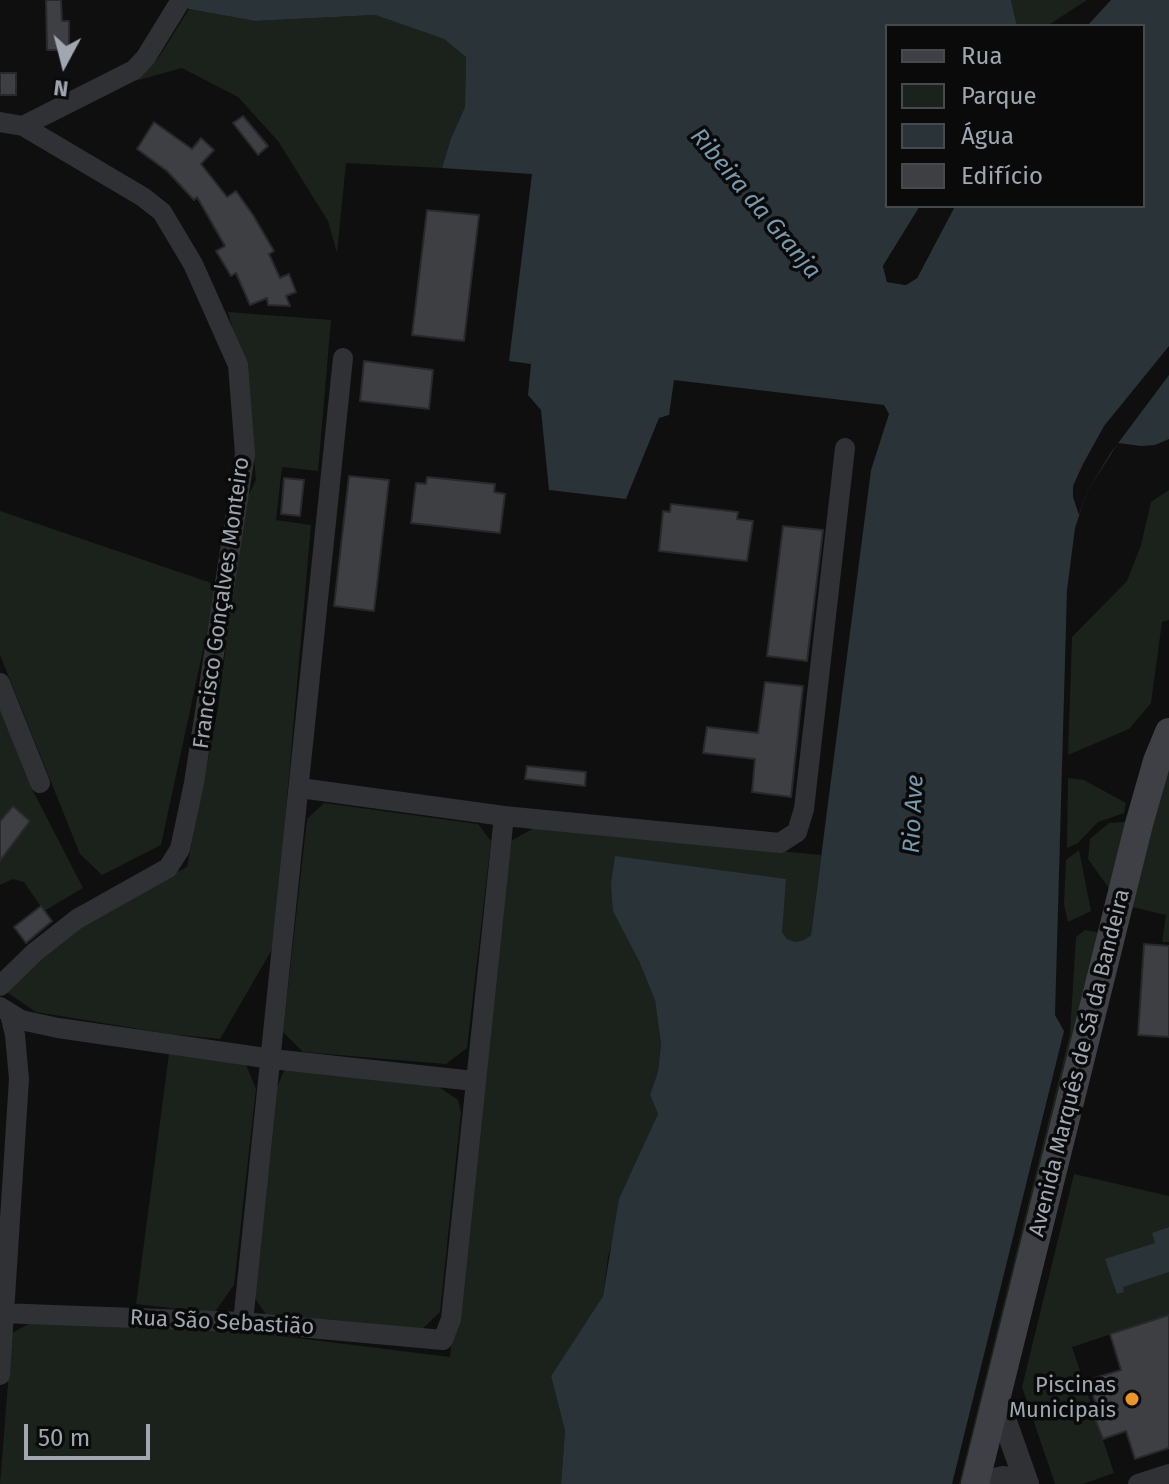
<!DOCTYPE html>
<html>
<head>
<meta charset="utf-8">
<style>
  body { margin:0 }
  #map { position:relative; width:1169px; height:1484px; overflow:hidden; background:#0f0f10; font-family:"Fira Sans",sans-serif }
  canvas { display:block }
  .legend { position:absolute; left:885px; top:24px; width:260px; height:184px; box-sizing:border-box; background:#0a0a0b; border:2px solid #46494d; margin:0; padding:10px 14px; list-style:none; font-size:24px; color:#a0a7b1 }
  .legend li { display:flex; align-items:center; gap:16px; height:40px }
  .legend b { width:40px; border:2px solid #46494d }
  .north { position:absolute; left:24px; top:24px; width:80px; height:80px; -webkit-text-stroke:6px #0a0a0b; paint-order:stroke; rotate:187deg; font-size:22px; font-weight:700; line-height:32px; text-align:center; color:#a0a7b1 }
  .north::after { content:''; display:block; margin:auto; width:28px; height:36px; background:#a0a7b1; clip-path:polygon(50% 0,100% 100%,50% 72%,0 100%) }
  .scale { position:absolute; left:24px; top:1424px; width:126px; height:36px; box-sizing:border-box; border:4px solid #a0a7b1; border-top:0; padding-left:10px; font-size:24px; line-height:28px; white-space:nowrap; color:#a0a7b1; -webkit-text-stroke:6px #0a0a0b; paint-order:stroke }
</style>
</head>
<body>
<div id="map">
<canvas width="1169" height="1484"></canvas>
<ul class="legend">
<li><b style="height:10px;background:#3e4045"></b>Rua</li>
<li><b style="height:22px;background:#1b221b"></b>Parque</li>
<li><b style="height:22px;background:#293338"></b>Água</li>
<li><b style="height:22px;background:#3e3f43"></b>Edifício</li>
</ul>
<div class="north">N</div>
<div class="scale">50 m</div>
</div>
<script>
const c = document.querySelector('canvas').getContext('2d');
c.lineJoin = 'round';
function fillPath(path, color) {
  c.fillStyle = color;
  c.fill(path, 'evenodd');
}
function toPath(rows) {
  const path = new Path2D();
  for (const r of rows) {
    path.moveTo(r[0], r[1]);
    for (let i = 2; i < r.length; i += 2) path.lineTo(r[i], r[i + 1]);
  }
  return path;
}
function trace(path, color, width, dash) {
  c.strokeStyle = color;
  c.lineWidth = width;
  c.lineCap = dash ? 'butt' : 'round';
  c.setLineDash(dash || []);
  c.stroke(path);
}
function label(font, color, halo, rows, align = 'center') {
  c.font = font + ' "Fira Sans",sans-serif';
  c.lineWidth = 7;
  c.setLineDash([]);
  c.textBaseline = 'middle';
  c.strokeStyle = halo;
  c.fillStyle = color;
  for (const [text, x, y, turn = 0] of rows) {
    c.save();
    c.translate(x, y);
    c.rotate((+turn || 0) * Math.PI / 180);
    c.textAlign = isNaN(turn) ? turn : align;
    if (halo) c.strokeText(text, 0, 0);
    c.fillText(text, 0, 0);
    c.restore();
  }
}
fillPath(toPath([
  [1011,0,1087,0,1047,26,1017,26],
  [189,9,255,21,375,15,444,39,466,57,465,107,451,138,442,168,346,163,337,253,328,221,278,141,238,97,182,68,135,81,159,57],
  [228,312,331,320,318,471,282,467,276,520,311,525,274,946,220,1039,170,1034,36,1012,5,991,56,943,108,908,187,867,218,708,244,505,256,480,247,382],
  [1169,490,1169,620,1162,622,1151,703,1129,729,1068,755,1072,637,1127,581,1141,545,1151,502],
  [0,511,217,585,161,845,102,875,80,854,0,655],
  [0,708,30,785,83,888,44,911,24,882,13,879,0,885],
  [1169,763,1169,942,1162,942,1166,915,1128,906],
  [1068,778,1084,780,1126,803,1124,813,1098,822,1078,843,1067,848],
  [324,803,478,824,491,841,467,1048,446,1064,303,1052,283,1032,307,819],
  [1125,822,1111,891,1088,859,1090,839,1109,823],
  [534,828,821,855,811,935,804,940,795,942,787,939,782,932,639,961,655,999,661,1043,658,1071,650,1095,658,1114,640,1157,608,1257,603,1296,551,1376,565,1431,561,1484,0,1484,12,1333,34,1321,248,1332,450,1357,511,841],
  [1079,850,1091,911,1068,922,1064,905,1066,860],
  [1085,930,1102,933,965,1484,959,1484,1070,1034,1076,937],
  [169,1054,246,1065,256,1089,234,1285,214,1313,136,1304],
  [285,1069,436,1085,458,1100,461,1112,440,1312,419,1332,267,1316,252,1294,275,1092],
  [1074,1174,1169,1196,1169,1315,1072,1347,1114,1473,1083,1484,1055,1484,1022,1387]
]), '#1b221b');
fillPath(toPath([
  [184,0,1011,0,1017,26,887,26,887,206,920,206,883,266,887,282,906,285,917,278,955,206,1143,206,1143,26,1087,26,1111,0,1169,0,1169,439,1155,445,1141,446,1118,443,1087,492,1075,528,1067,590,1055,1015,1064,1031,952,1484,561,1484,565,1431,551,1376,603,1296,619,1199,658,1114,650,1095,658,1071,661,1044,655,1000,639,961,613,911,611,884,615,856,786,879,782,932,787,939,795,942,804,940,811,935,871,470,889,414,884,405,674,380,669,415,659,418,626,499,549,490,541,410,528,395,531,364,509,361,532,174,442,168,451,138,465,107,466,57,444,39,375,15,255,21,189,9,182,4],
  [1169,1227,1169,1272,1123,1287,1124,1292,1117,1294,1105,1259,1155,1243,1152,1233]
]), '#293338');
fillPath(toPath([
  [920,206,923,208,887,266,890,278,905,281,914,275,951,206,955,206,917,278,906,285,887,282,883,266],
  [1169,346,1169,375,1110,454,1087,492,1079,515,1073,497,1073,486,1083,464,1104,426]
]), '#0f0f10');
const building = toPath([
  [46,0,61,0,62,21,69,21,69,50,47,50,46,0],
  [0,73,16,73,16,95,0,95,0,73],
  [243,116,268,146,258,155,233,123,243,116],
  [154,122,192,149,201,138,214,150,201,164,227,197,236,191,253,215,274,251,269,254,280,278,289,274,296,292,286,296,290,306,268,305,267,298,250,305,236,273,231,276,216,251,225,246,197,197,194,200,167,171,137,149,154,122],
  [427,210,479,215,464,341,412,335,427,210],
  [364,361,433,370,429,409,360,401,364,361],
  [349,476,389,480,374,611,334,606,349,476],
  [427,477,495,484,494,492,505,494,500,533,411,523,416,483,426,484,427,477],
  [284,478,304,480,300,516,281,514,284,478],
  [671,504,738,512,737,519,753,521,747,561,659,551,663,511,670,512,671,504],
  [783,526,823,530,807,661,767,656,783,526],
  [765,682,803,686,791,797,752,792,755,759,703,753,707,727,758,733,765,682],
  [527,766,586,772,585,786,525,779,527,766],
  [13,806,30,821,0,861,0,821,13,806],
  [41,906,52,921,26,943,14,927,41,906],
  [1144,944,1169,946,1169,1037,1138,1035,1144,944],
  [1169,1315,1169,1448,1135,1459,1126,1431,1103,1439,1095,1419,1100,1417,1088,1380,1121,1370,1110,1334,1169,1315]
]);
fillPath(building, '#3e3f43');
trace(building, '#29292c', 2);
trace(toPath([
  [0,122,23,126,143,197,162,212,193,264,238,365,245,454,194,783,180,849,168,868,77,919,35,952,0,986],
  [23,126,134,70,146,57,181,0],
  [0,683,40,783],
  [300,788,504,816,780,843,797,832,804,809,845,448],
  [0,1007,21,1020,58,1028,272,1059,474,1081],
  [0,1313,243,1322,443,1340,451,1319,504,816],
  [243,1322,343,358],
  [0,1375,19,1079,15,1035,10,1014],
  [1138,1484,1169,1474]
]), '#303135', 20);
trace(toPath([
  [996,1396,1027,1484],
  [975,1484,1003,1478,1027,1484]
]), '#303135', 24);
trace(toPath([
  [975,1484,1139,824,1157,761,1169,732]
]), '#3e4045', 28);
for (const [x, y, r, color] of [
  [1132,1399,8,"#ee9529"]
]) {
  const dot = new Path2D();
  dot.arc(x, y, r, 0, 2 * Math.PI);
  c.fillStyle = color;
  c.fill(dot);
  trace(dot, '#0a0a0b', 3);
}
label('22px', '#a0a7b1', '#0a0a0b', [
  ["Francisco Gonçalves Monteiro",222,603,-82],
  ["Avenida Marquês de Sá da Bandeira",1080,1063,-76],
  ["Rua São Sebastião",222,1323,3]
]);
label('22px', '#a0a7b1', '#0a0a0b', [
  ["Piscinas",1116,1386],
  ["Municipais",1116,1411]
], 'right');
label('italic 24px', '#7699ad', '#0a0a0b', [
  ["Ribeira da Granja",755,204,50],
  ["Rio Ave",914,814,-87]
]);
</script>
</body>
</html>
